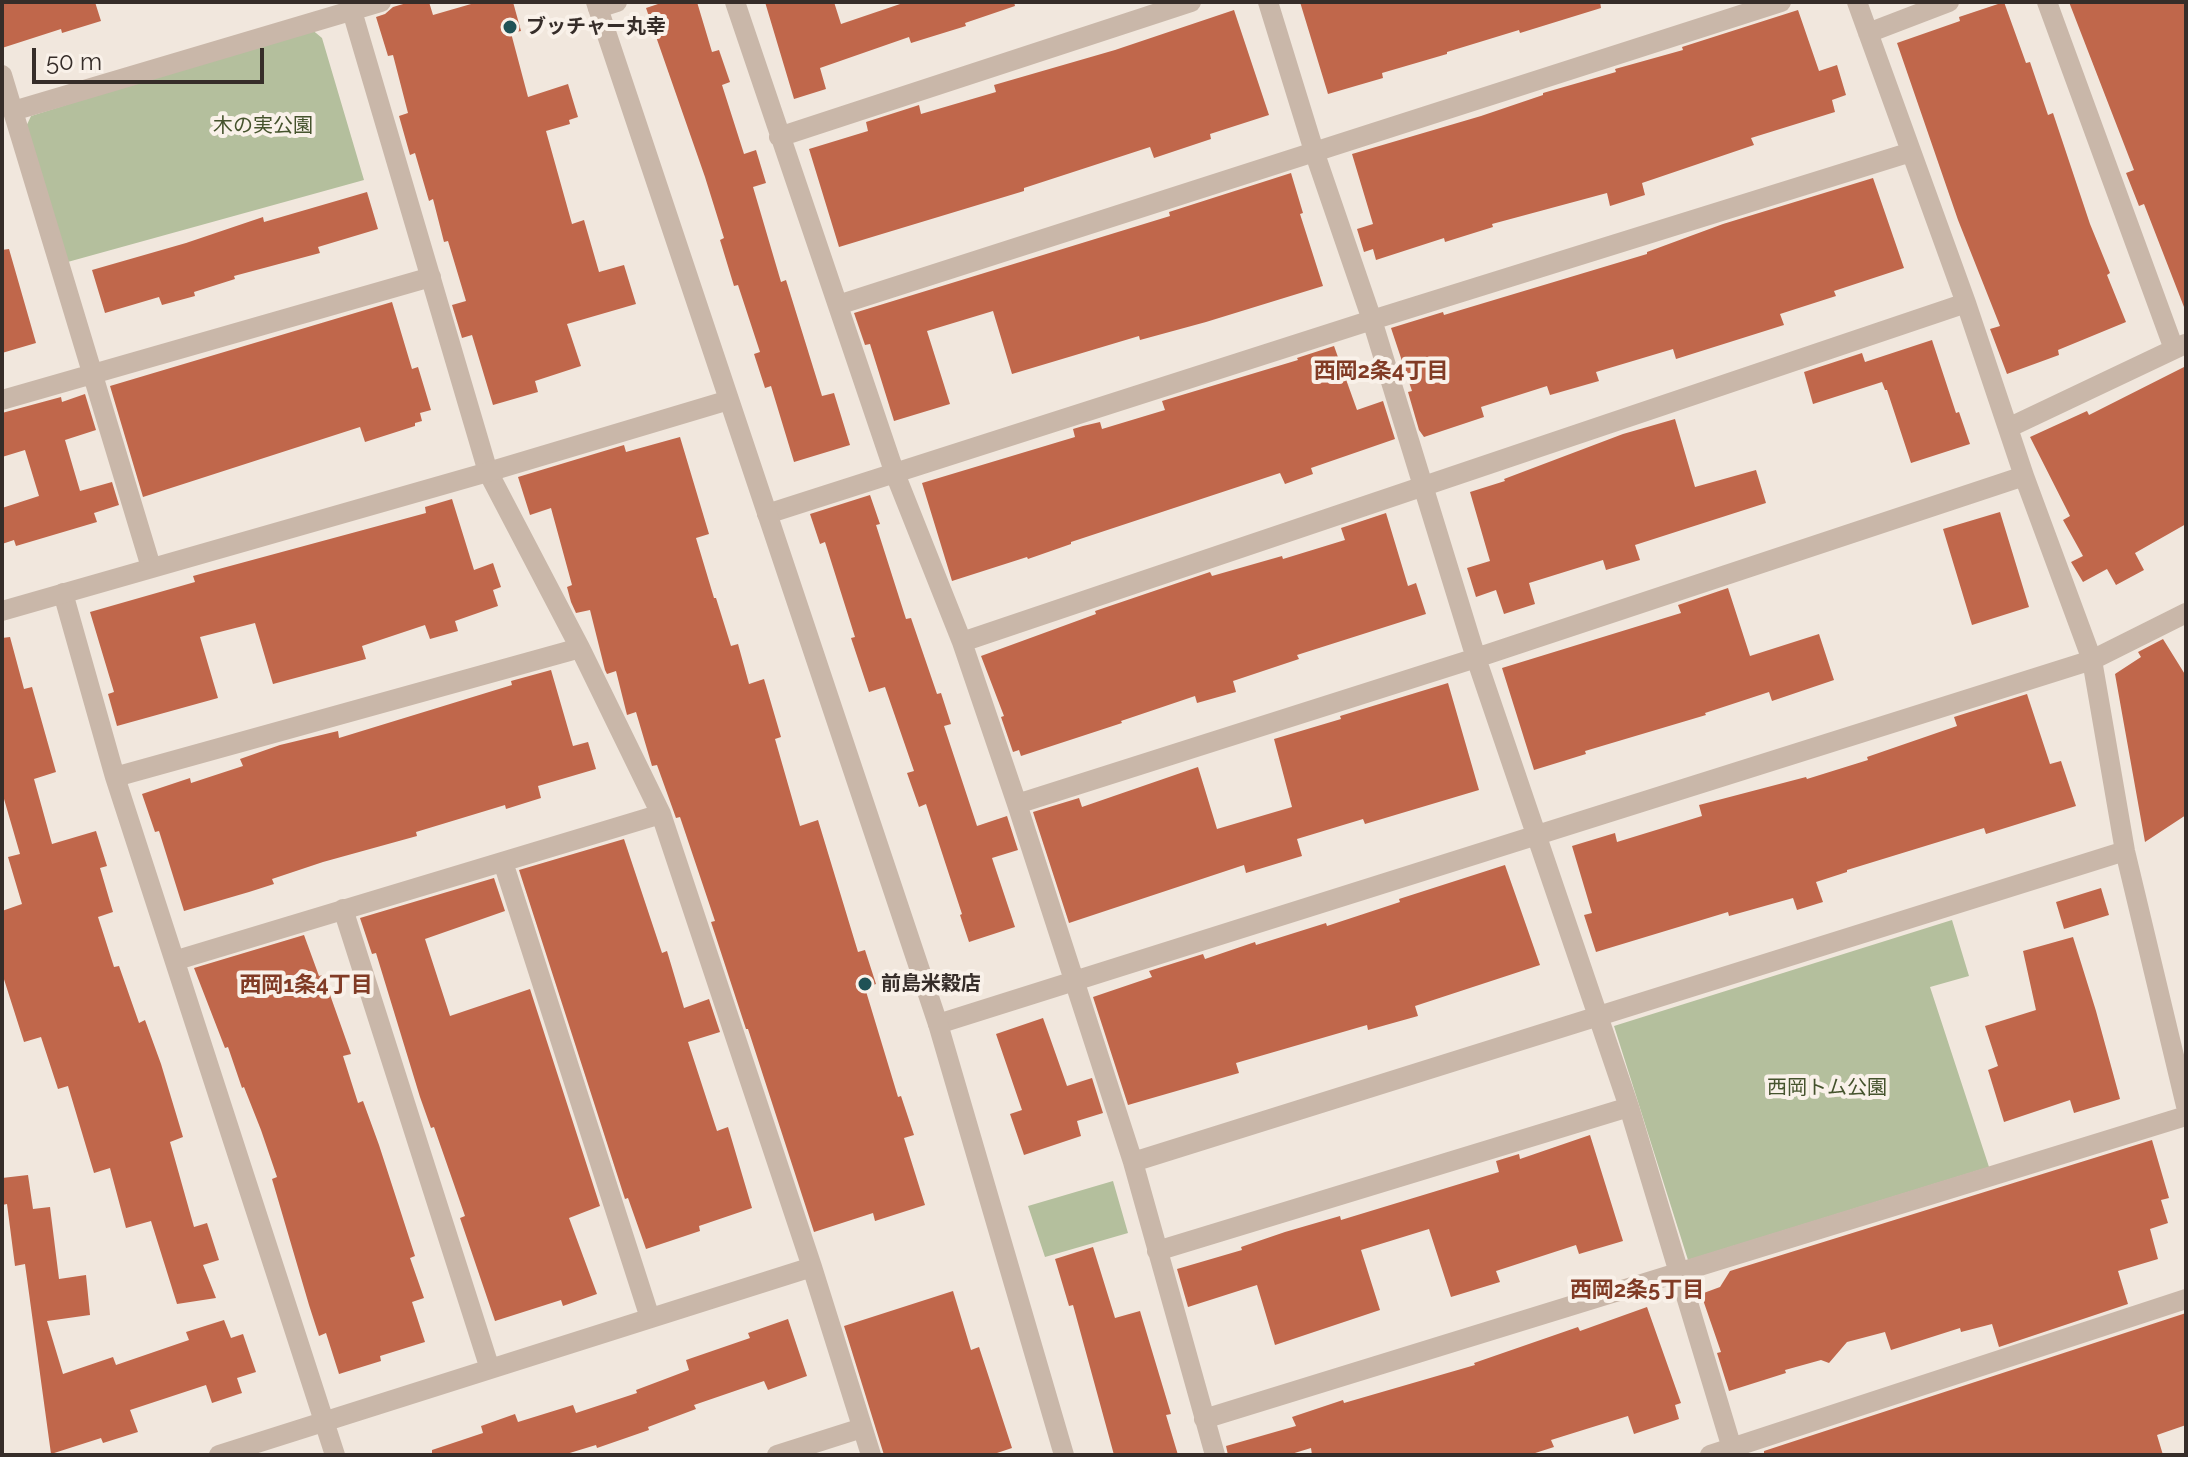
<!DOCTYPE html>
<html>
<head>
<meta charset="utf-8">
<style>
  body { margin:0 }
  #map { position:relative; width:2188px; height:1457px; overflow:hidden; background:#f1e7dd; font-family:Raleway,sans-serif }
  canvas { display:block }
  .frame { position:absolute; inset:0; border:4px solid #362d29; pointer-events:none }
  .scale { position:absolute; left:32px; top:48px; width:232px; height:36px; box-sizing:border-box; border:4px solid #362d29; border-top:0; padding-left:10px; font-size:24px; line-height:28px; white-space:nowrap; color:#362d29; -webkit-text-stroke:6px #f9f1e9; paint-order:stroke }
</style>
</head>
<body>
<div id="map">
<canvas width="2188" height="1457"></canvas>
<div class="frame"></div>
<div class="scale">50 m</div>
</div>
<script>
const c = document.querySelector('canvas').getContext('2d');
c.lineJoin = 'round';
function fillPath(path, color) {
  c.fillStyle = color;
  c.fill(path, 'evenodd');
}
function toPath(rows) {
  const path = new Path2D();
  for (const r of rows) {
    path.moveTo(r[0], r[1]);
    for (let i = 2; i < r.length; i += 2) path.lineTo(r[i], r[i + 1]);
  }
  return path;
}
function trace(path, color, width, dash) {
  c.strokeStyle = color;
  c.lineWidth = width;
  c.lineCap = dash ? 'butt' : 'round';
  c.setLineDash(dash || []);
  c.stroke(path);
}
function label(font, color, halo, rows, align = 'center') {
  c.font = font + ' Raleway,"Noto Sans JP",sans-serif';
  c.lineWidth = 8;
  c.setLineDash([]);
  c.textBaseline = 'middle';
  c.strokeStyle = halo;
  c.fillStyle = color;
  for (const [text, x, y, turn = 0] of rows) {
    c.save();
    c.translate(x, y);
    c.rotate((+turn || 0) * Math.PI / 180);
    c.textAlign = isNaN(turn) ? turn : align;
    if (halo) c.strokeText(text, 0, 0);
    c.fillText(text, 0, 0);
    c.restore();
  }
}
fillPath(toPath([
  [310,28,322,38,364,180,64,263,25,129,31,116],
  [1952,920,1969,976,1930,987,1989,1167,1688,1260,1614,1026],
  [1113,1181,1128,1233,1045,1257,1028,1206]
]), '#b4bf9d');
fillPath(toPath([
  [2,2,95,2,101,21,62,33,61,29,2,48],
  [410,2,429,2,433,15,478,2,513,2,521,31,511,33,528,97,568,84,578,117,569,120,570,124,546,131,572,224,584,220,599,272,624,265,636,304,567,324,581,366,535,381,538,392,493,405,472,335,462,338,452,305,466,301,448,241,444,242,433,199,429,201,415,153,410,155,399,116,408,113,393,55,388,56,376,17,385,14,393,7],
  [664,2,697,2,712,52,719,50,730,82,722,85,744,154,756,150,766,183,753,187,781,282,786,280,822,396,834,393,850,445,794,462,771,386,765,388,754,354,760,352,738,285,734,286,720,240,724,238,705,177,646,8],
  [765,2,834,2,841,24,906,2,1014,2,1015,6,965,23,966,26,911,43,909,37,820,68,826,89,794,99],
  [1300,2,1600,2,1601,8,1520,33,1519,30,1447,52,1447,54,1382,73,1383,78,1328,94],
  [2004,2,2026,63,2030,62,2048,115,2053,113,2090,224,2110,273,2107,275,2126,322,2058,350,2059,355,2007,374,1990,329,2000,326,1958,220,1897,43,1960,21,1959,17],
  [2069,2,2186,2,2186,307,2184,307,2144,204,2139,206,2126,173,2134,170],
  [1234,10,1269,115,1210,134,1211,139,1154,158,1150,147,1024,188,1024,191,839,247,809,149,868,131,866,122,913,107,919,105,921,114,996,92,994,85,1115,50],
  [1798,10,1819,71,1837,65,1846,95,1832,100,1835,112,1751,138,1754,145,1642,183,1645,195,1610,206,1607,193,1492,224,1493,227,1445,242,1444,238,1376,260,1373,249,1364,252,1357,229,1373,224,1352,154,1481,116,1543,95,1543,93,1616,72,1615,69,1683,50,1682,47],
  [1291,173,1303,213,1300,214,1323,286,1206,322,1140,340,1139,336,1012,374,993,311,927,331,950,404,894,421,870,344,865,345,854,313,1170,216,1169,212],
  [1873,178,1904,268,1834,291,1836,296,1780,314,1784,325,1676,359,1673,349,1596,372,1599,381,1550,395,1547,386,1481,407,1484,417,1424,437,1419,430,1408,392,1412,391,1391,328,1443,312,1444,315,1647,254,1647,252,1723,224],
  [367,192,378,229,318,247,320,253,234,276,235,279,194,292,195,296,162,305,159,297,105,313,92,270,186,243,263,217,264,222],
  [9,249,36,343,2,353,2,250],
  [392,302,412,369,418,367,431,410,420,413,422,421,415,423,415,426,365,442,360,427,143,497,110,386],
  [1932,340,1956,413,1959,412,1970,444,1911,463,1887,390,1885,390,1882,382,1813,404,1804,372,1862,353,1865,362],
  [1334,346,1357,410,1383,401,1395,439,1311,468,1313,474,1285,484,1280,473,1071,542,1071,544,1028,559,1027,557,952,581,922,483,1075,437,1073,429,1083,426,1100,422,1102,429,1165,410,1162,401,1298,360,1297,358],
  [2186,366,2186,524,2135,553,2144,570,2116,585,2107,569,2083,582,2071,562,2083,556,2063,520,2070,516,2030,437,2087,411,2089,415],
  [85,394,96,430,65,440,80,491,112,482,119,505,94,513,97,522,16,546,14,540,2,544,2,508,39,496,25,450,2,457,2,413,61,397,62,402],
  [1675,419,1695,487,1756,470,1766,503,1635,545,1640,560,1606,570,1603,560,1529,583,1535,604,1504,614,1496,590,1476,597,1467,568,1490,561,1470,492,1505,481,1504,479,1623,434],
  [680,437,709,534,696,538,714,598,716,598,731,646,738,644,749,684,764,679,781,737,775,739,800,826,818,820,858,952,865,950,876,984,865,988,898,1097,901,1096,914,1135,904,1138,925,1205,875,1221,873,1213,814,1232,748,1029,746,1029,711,922,715,921,680,817,676,818,657,765,652,766,636,712,627,715,616,671,607,674,605,670,590,610,576,613,571,602,567,587,572,585,551,508,530,515,518,477,624,445,626,452],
  [870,495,880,524,876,525,906,619,911,618,937,694,941,693,951,724,944,726,977,826,1007,816,1018,850,992,858,1015,927,969,942,960,915,962,914,926,804,919,807,907,773,914,771,885,687,869,692,851,638,855,637,825,542,820,544,810,514],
  [452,499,474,570,493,563,501,587,493,590,498,606,455,621,458,631,430,639,425,625,362,646,366,659,273,684,255,623,200,637,218,698,117,726,108,694,114,692,90,612,195,582,193,576,426,513,425,507],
  [2000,512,2029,607,1972,625,1943,529],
  [1386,513,1408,586,1416,583,1426,614,1297,655,1299,659,1233,681,1236,692,1197,703,1195,696,1121,721,1122,723,1021,756,1019,750,1013,752,1001,717,1004,716,981,656,1096,614,1095,611,1210,572,1212,576,1282,556,1283,559,1345,540,1341,528],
  [1728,588,1750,656,1819,634,1834,680,1772,701,1769,692,1705,713,1706,715,1585,751,1586,754,1534,770,1502,668,1681,613,1678,605],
  [10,637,24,689,32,687,56,772,34,779,52,844,96,831,107,866,100,868,113,912,98,917,114,967,119,966,139,1023,145,1020,161,1064,183,1137,170,1142,194,1227,207,1223,219,1260,203,1265,216,1298,177,1304,151,1221,126,1228,110,1168,94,1173,68,1086,58,1089,41,1037,24,1042,2,973,2,911,22,904,8,857,20,854,2,792,2,638],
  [2163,639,2186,676,2186,815,2145,842,2115,674,2141,657,2138,652],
  [551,670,573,746,588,742,596,769,538,786,541,798,506,809,505,805,416,832,417,836,323,862,272,879,274,884,249,892,184,911,159,831,155,832,142,794,190,778,191,783,243,766,240,759,280,745,338,731,339,738,512,685,511,681],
  [1448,683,1479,790,1365,824,1363,819,1297,839,1302,856,1246,873,1244,865,1069,923,1033,812,1079,798,1082,807,1198,767,1217,829,1292,807,1274,739,1341,719,1340,716],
  [2027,694,2050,764,2061,761,2076,806,1986,834,1984,828,1847,870,1847,872,1816,882,1823,902,1797,910,1793,898,1729,916,1728,912,1596,952,1584,915,1592,913,1572,846,1615,833,1617,842,1702,816,1699,805,1806,777,1807,779,1868,760,1867,757,1957,726,1954,717],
  [624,839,662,953,667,951,684,1008,709,999,720,1032,688,1042,717,1131,728,1127,752,1208,699,1226,700,1231,646,1249,628,1198,625,1199,519,870],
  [1505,865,1540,965,1415,1006,1418,1016,1368,1030,1367,1025,1236,1063,1239,1073,1128,1105,1093,997,1152,977,1149,971,1203,954,1205,959,1255,942,1256,945,1326,923,1327,926,1400,902,1399,899],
  [494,878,505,911,425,939,450,1016,530,989,600,1206,569,1218,597,1294,563,1306,561,1300,495,1321,460,1218,465,1216,434,1127,431,1128,420,1097,376,953,372,954,360,918],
  [2101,888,2109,915,2064,929,2056,902],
  [304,935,319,976,323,975,351,1054,343,1056,358,1103,363,1101,379,1145,415,1256,410,1258,424,1298,412,1302,425,1342,380,1356,381,1361,339,1374,326,1333,319,1336,309,1305,272,1179,277,1177,261,1130,244,1087,242,1088,228,1047,225,1048,194,968],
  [2073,937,2096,1011,2120,1099,2074,1113,2070,1100,2004,1122,1988,1070,1998,1066,1985,1026,2036,1010,2023,951],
  [1043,1018,1067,1086,1092,1078,1103,1113,1077,1121,1081,1136,1024,1155,1010,1114,1022,1110,996,1034],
  [1590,1135,1623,1241,1579,1254,1576,1245,1496,1271,1500,1282,1451,1297,1429,1229,1361,1250,1380,1310,1275,1345,1257,1285,1188,1307,1177,1269,1242,1250,1241,1247,1285,1232,1340,1216,1341,1220,1499,1172,1496,1161,1519,1154,1520,1159],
  [2152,1140,2169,1198,2161,1200,2168,1223,2150,1229,2158,1259,2118,1271,2128,1304,1999,1347,1992,1324,1961,1332,1960,1328,1891,1350,1885,1332,1847,1342,1829,1363,1821,1360,1785,1370,1786,1373,1729,1391,1717,1353,1721,1352,1701,1294,1720,1287,1730,1271],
  [28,1175,33,1209,50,1207,59,1279,86,1275,90,1315,47,1321,63,1374,113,1357,116,1365,189,1340,186,1332,224,1320,231,1338,243,1334,256,1372,237,1378,242,1393,212,1403,206,1385,130,1410,138,1432,103,1443,101,1438,51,1454,25,1264,15,1266,7,1204,2,1205,2,1178],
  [1093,1247,1115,1318,1140,1311,1171,1414,1166,1415,1178,1455,1114,1455,1073,1305,1069,1306,1055,1259],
  [953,1291,971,1350,979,1347,1012,1448,991,1455,884,1455,844,1326],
  [1647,1307,1681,1403,1675,1405,1679,1419,1634,1434,1628,1416,1551,1440,1554,1447,1529,1455,1312,1455,1311,1448,1288,1455,1228,1455,1226,1446,1296,1426,1292,1417,1343,1400,1344,1403,1475,1365,1474,1363,1578,1327,1580,1331],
  [2186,1313,2186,1425,2157,1435,2163,1455,1764,1455,1764,1451],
  [788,1319,807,1376,768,1390,764,1381,694,1405,696,1409,648,1427,649,1430,597,1448,596,1445,563,1455,432,1455,432,1450,483,1433,481,1426,515,1414,518,1422,573,1405,576,1413,637,1393,636,1390,689,1370,686,1360,750,1338,748,1333]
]), '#c0674b');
trace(toPath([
  [735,2,894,471,962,642,1017,804,1133,1162,1215,1455],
  [1268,2,1314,151,1372,320,1476,658,1629,1107,1734,1455],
  [1857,2,1966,303,2024,476,2092,660,2125,851,2186,1106],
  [2047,2,2174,349],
  [598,8,617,2],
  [352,11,488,472,580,648,661,814,812,1267,871,1455],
  [1868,33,1949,2],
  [2,75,151,567],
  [13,111,381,2],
  [779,137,1191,2],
  [838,305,1781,2],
  [2,400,431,277],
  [2008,428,2185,344],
  [767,514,1372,320,1911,152],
  [63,593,115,777,335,1455],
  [962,642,1966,303],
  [115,777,580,648],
  [1017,804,1476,658,2024,476],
  [503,862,650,1318],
  [343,909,490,1369],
  [177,960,661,814],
  [938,1024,2092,660,2186,613],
  [1133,1162,2125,851],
  [1157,1251,1629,1107],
  [1204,1419,2186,1116],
  [219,1455,812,1267],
  [777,1455,862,1428],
  [1710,1455,2186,1299]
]), '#c9b7a9', 20);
trace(toPath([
  [596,2,938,1024,1064,1455],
  [2,611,488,472,729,400]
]), '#c9b7a9', 20);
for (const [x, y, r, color] of [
  [510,27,8,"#205256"],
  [865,984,8,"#205256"]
]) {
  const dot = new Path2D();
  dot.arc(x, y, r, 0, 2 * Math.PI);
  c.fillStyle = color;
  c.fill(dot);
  trace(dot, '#f9f1e9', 3);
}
label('bold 20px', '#362d29', '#f9f1e9', [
  ["ブッチャー丸幸",526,27],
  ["前島米穀店",881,984]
], 'left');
label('20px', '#45532d', '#f9f1e9', [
  ["木の実公園",263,126],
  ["西岡トム公園",1827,1088]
]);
label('bold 22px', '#813b25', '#f9f1e9', [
  ["西岡2条4丁目",1381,371],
  ["西岡1条4丁目",306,985],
  ["西岡2条5丁目",1637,1290]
]);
</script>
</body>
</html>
